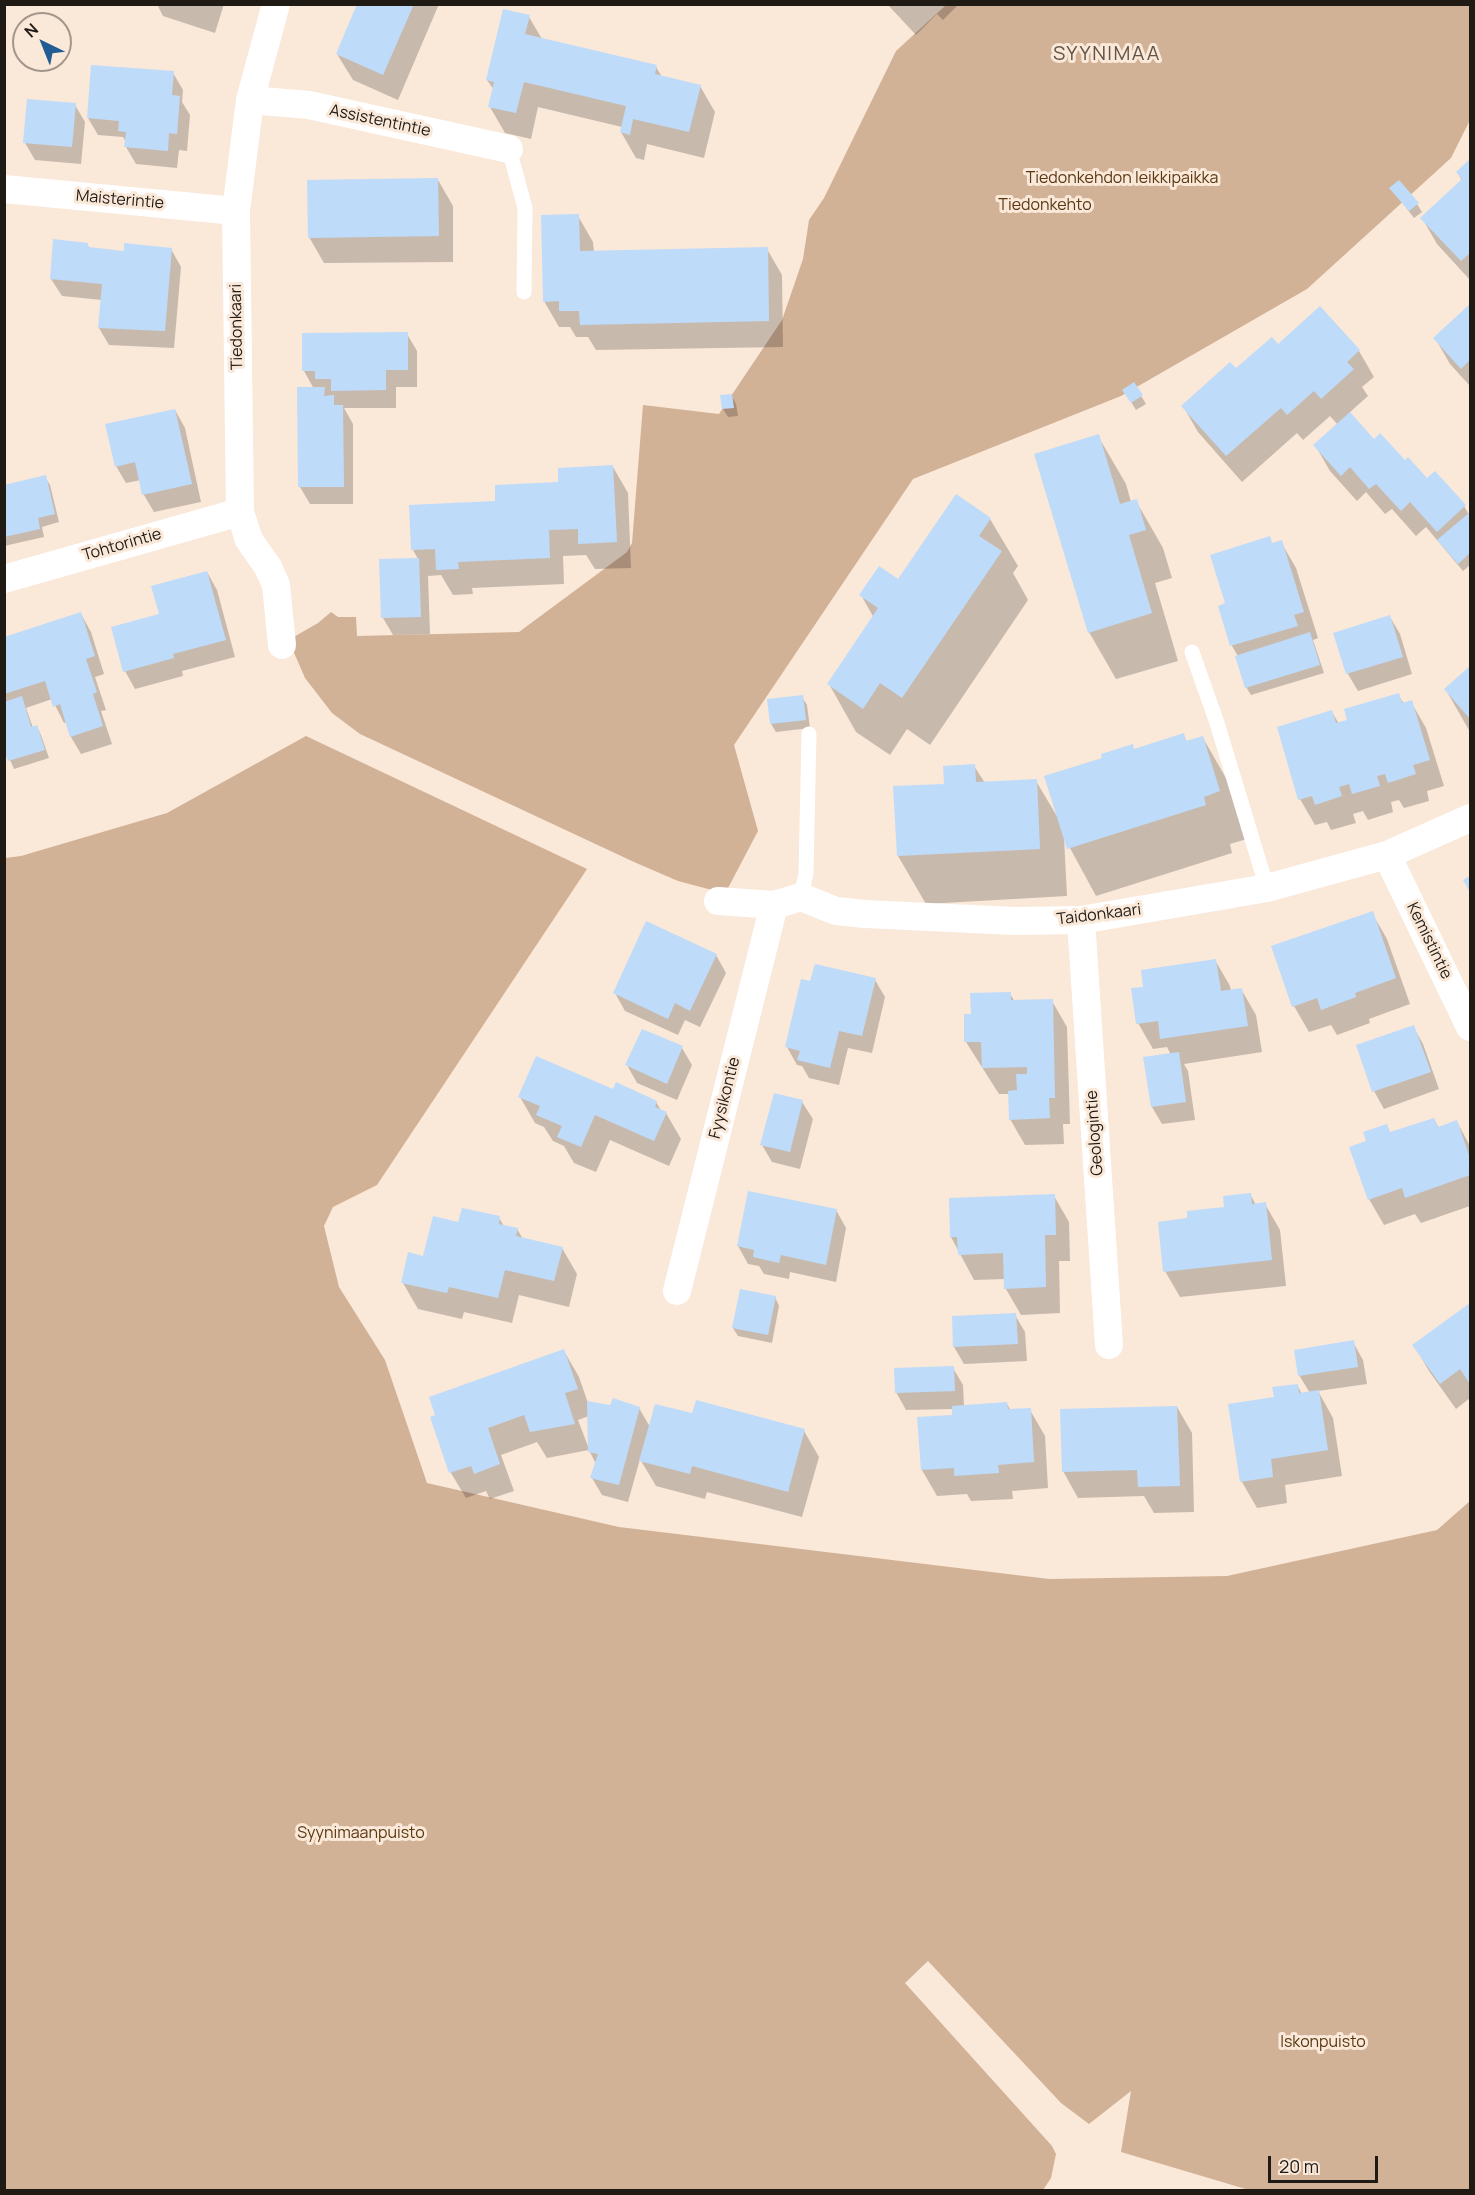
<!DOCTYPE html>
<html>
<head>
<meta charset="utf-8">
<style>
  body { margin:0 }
  #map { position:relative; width:1475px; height:2195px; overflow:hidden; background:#fae8d9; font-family:Manrope,sans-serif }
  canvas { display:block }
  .frame { position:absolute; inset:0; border:6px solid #201a15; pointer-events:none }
  .north { position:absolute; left:12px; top:12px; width:60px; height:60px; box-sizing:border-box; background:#fae8d9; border:2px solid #a3968b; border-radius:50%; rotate:317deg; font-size:16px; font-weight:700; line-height:24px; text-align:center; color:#201a15 }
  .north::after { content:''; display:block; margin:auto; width:21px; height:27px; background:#215d94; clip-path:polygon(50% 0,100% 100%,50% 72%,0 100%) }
  .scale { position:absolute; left:1268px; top:2156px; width:110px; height:27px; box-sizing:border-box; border:3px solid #201a15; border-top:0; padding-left:8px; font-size:18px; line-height:21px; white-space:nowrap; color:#201a15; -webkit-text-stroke:4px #fae8d9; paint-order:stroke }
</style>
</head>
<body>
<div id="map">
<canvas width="1475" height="2195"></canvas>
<div class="frame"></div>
<div class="north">N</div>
<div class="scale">20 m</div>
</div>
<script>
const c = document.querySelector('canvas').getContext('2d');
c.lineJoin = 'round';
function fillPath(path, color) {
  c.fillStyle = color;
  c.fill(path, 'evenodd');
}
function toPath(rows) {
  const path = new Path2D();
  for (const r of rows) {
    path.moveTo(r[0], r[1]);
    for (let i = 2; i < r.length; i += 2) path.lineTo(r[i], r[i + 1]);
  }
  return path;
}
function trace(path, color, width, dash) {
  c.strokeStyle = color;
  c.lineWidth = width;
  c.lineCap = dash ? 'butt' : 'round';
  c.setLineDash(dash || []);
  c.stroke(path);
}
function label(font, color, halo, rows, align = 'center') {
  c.font = font + ' Manrope,sans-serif';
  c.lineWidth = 6;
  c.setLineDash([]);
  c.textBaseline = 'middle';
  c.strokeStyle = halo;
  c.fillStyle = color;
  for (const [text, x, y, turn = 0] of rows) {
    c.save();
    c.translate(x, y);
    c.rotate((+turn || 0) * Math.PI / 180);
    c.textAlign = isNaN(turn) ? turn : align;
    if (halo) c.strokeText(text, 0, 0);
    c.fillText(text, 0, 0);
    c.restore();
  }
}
fillPath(toPath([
  [946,5,1470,5,1470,120,1451,158,1307,289,1121,396,913,479,734,745,758,831,727,890,712,890,678,881,634,862,360,734,332,713,305,678,292,648,292,638,318,623,331,612,338,617,356,617,357,636,519,632,627,552,632,543,643,405,719,414,782,320,803,259,809,220,824,198,896,51],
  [306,736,587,869,377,1185,333,1207,324,1226,339,1287,385,1360,427,1483,619,1527,1049,1579,1227,1576,1437,1530,1470,1501,1470,2190,1249,2190,1121,2152,1131,2091,1089,2124,1061,2103,928,1961,905,1983,1052,2146,1056,2154,1051,2178,1043,2190,5,2190,5,858,21,856,167,813]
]), '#d2b296');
fillPath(toPath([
  [157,4,224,4,215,33,163,16],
  [359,4,439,4,398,100,353,80,337,54],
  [887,4,959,4,943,20,937,14,916,35],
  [529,17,542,39,656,67,662,77,700,86,715,112,704,158,647,144,644,160,636,158,621,132,622,127,538,107,531,139,505,133,490,107,494,90,487,80],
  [173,73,183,90,182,102,190,115,187,151,179,150,177,168,136,164,126,147,126,142,123,137,98,135,88,118],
  [75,105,85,122,81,164,35,160,25,143],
  [1470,161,1470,280,1437,244,1422,218,1462,181,1458,173],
  [438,180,453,206,453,262,324,263,309,237],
  [1391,188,1417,204,1422,212,1414,218],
  [578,216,593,242,594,252,767,249,782,275,783,347,596,350,588,337,576,337,570,327,559,327,544,301],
  [87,244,90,249,125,252,171,249,181,267,174,348,109,345,99,328,102,300,62,296,51,279],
  [1470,307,1470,386,1450,364,1435,338],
  [407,334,417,351,417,387,396,387,396,408,344,408,353,424,353,504,310,504,300,487,314,389,304,371],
  [1278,346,1359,351,1374,377,1362,387,1368,396,1349,413,1374,441,1464,506,1469,515,1470,514,1470,565,1463,571,1426,527,1416,536,1392,509,1385,514,1366,492,1357,501,1330,471,1315,445,1338,425,1330,416,1303,440,1297,433,1242,482,1198,432,1183,406,1236,370],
  [1134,384,1146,404,1136,410,1124,390],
  [731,395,736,404,738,416,728,417,723,409,722,396],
  [175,410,185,428,201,502,154,512,144,495,141,480,126,483,116,466],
  [1098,436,1126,484,1131,502,1136,501,1163,548,1172,578,1155,583,1178,661,1116,679,1089,632],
  [613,467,628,493,631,568,595,569,586,555,563,556,564,584,472,588,473,594,453,595,441,575,428,576,430,634,393,635,383,618,381,561,418,559,413,550,497,502],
  [45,477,50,485,59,522,42,527,44,537,4,546,4,487],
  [990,519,1018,566,1013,573,1028,600,930,745,907,729,890,755,856,732,829,684,874,618,861,595,898,581],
  [1281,542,1296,568,1318,638,1313,640,1324,673,1251,695,1246,687,1238,656,1232,646,1220,607,1227,604],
  [207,572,217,590,235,657,182,671,183,676,135,689,125,671,161,616],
  [81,614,91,632,104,674,95,677,106,710,101,711,112,744,81,754,71,737,67,722,64,723,52,699,26,708,33,728,37,727,41,735,49,758,14,769,4,746,4,638],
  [1390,617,1400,634,1412,674,1358,691,1348,674,1335,634],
  [1470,668,1470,732,1446,690],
  [1398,694,1404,704,1411,702,1426,728,1444,786,1427,791,1429,801,1404,808,1399,800,1391,802,1393,812,1368,820,1363,811,1353,814,1356,823,1331,830,1327,822,1315,825,1300,799,1332,712,1339,724,1349,721],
  [802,697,807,705,810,728,776,732,771,724],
  [1183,735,1187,742,1203,738,1230,785,1247,839,1230,844,1232,853,1096,896,1064,837,1067,896,926,904,898,856,895,788,946,785,974,766,985,783,1036,781,1058,818,1104,759],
  [1372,913,1387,939,1410,1004,1369,1019,1370,1023,1337,1035,1331,1025,1309,1032,1294,1006,1273,947],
  [716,955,726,973,700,1027,685,1020,678,1035,625,1011,615,993],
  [1215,960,1230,986,1231,991,1241,989,1256,1015,1262,1052,1184,1064,1188,1071,1195,1120,1162,1124,1152,1107,1145,1059,1171,1055,1167,1047,1153,1049,1138,1023,1145,988],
  [875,980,885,997,872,1053,848,1048,839,1085,809,1078,802,1066,797,1065,787,1047,811,983],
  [1010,994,1015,1002,1052,1001,1067,1027,1070,1124,1063,1124,1064,1144,1025,1145,1010,1119,1009,1094,999,1094,966,1042,965,1015,972,1015],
  [1413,1026,1423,1044,1439,1089,1384,1109,1374,1091],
  [682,1048,692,1065,677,1100,637,1083,627,1065],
  [614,1091,656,1102,662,1112,666,1113,681,1139,669,1166,610,1140,596,1172,574,1163,564,1146,553,1141,544,1127,535,1123,520,1097],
  [802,1102,813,1119,800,1169,772,1162,762,1145],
  [1434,1119,1439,1128,1457,1122,1470,1146,1470,1206,1421,1223,1415,1214,1384,1225,1369,1199,1386,1126,1391,1134],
  [1250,1194,1256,1205,1265,1204,1280,1230,1286,1286,1180,1297,1165,1271,1189,1220,1226,1208],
  [1054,1196,1069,1222,1070,1261,1059,1261,1060,1313,1021,1315,1006,1289,1005,1279,974,1280,951,1237],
  [836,1210,846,1228,836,1282,790,1272,789,1279,764,1274,759,1266,748,1264,738,1246],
  [499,1218,504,1226,517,1229,523,1239,562,1248,577,1274,569,1307,519,1295,512,1323,464,1312,462,1319,418,1309,403,1283,424,1258,459,1224],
  [775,1297,779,1306,772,1343,738,1336,733,1328],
  [1470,1305,1470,1398,1456,1409,1429,1371,1414,1345],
  [1015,1315,1025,1332,1027,1361,964,1364,954,1347],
  [1353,1342,1363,1360,1367,1384,1318,1391,1333,1418,1342,1476,1285,1485,1287,1503,1257,1508,1242,1482,1230,1405,1276,1398,1297,1385,1302,1394,1310,1393,1299,1375],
  [564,1351,579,1377,588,1403,639,1408,650,1427,693,1415,804,1431,819,1457,802,1517,707,1492,705,1499,656,1486,640,1459,628,1502,602,1495,592,1478,596,1464,589,1450,547,1458,537,1442,501,1455,514,1491,490,1499,486,1491,466,1498,451,1473,432,1418],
  [589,1416,589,1449,578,1420],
  [953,1368,963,1385,964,1406,1007,1404,1011,1411,1030,1410,1045,1436,1048,1488,1012,1491,1013,1499,971,1501,967,1494,937,1496,922,1470,918,1419,954,1416,954,1409,906,1410,896,1392],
  [1177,1407,1192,1433,1194,1512,1154,1513,1144,1496,1078,1498,1063,1471]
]), '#0003');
fillPath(toPath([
  [357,4,414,4,383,75,336,54],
  [503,9,530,15,525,34,657,65,655,74,701,85,689,132,633,119,630,135,620,132,626,106,524,82,516,113,488,107,494,82,486,80],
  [91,65,174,71,172,95,180,96,177,134,169,133,168,151,124,147,126,132,118,131,119,121,87,118],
  [27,99,76,103,72,147,23,143],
  [1470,159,1470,253,1461,261,1420,218,1462,179,1456,172],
  [438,178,439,236,308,238,307,180],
  [1399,180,1419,203,1409,211,1389,188],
  [579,214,580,251,768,247,769,321,580,325,579,311,559,311,559,301,543,302,541,215],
  [53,239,88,243,88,247,124,251,124,243,172,248,165,331,98,328,102,284,50,279],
  [1470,304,1470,360,1461,369,1433,338],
  [1320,306,1360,350,1347,362,1354,369,1321,399,1314,391,1287,415,1281,408,1226,456,1181,406,1230,362,1236,368,1272,337,1278,344],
  [408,332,408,370,386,370,386,390,331,391,331,379,315,379,315,371,302,371,302,333],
  [1134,382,1143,395,1131,403,1122,390],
  [297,387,325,387,324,396,334,395,334,405,343,405,344,487,298,487],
  [732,394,734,408,722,409,720,395],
  [175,409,192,484,142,495,135,462,115,467,105,424],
  [1350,412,1374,439,1380,433,1405,460,1408,457,1427,478,1435,471,1466,505,1437,532,1410,502,1401,511,1376,484,1369,489,1350,467,1341,476,1313,445],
  [1099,434,1120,504,1137,499,1146,530,1129,535,1152,613,1088,633,1034,454],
  [613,465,617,542,578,544,578,529,549,530,550,558,458,562,459,569,436,570,435,549,411,550,409,505,495,501,495,485,558,482,558,468],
  [46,475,55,514,38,518,40,529,4,537,4,485],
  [956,494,991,518,979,536,1002,551,902,698,880,683,863,709,827,684,878,608,859,595,879,566,898,579],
  [1470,512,1470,553,1458,564,1437,540],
  [1270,536,1272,543,1282,540,1304,612,1294,615,1298,626,1230,646,1218,606,1225,603,1210,555],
  [419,558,421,617,381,618,379,559],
  [207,571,226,640,173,654,174,658,123,672,111,627,159,614,151,586],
  [81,612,95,656,86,659,97,692,93,694,103,726,70,737,60,704,53,707,45,681,4,694,4,637],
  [1390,615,1403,657,1346,674,1333,633],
  [1310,632,1320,665,1245,688,1235,656],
  [1470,666,1470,719,1444,689],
  [1399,693,1402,703,1412,700,1430,760,1413,765,1416,774,1388,783,1385,774,1377,776,1380,786,1352,794,1349,784,1339,787,1342,796,1315,805,1312,796,1298,800,1277,727,1332,710,1336,723,1347,720,1344,709],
  [803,695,806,720,770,724,767,699],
  [22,696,31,727,37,725,45,750,8,761,4,751,4,702],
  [1184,733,1186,741,1203,736,1220,791,1204,797,1206,805,1067,849,1044,776,1102,758,1101,754,1133,744,1134,749],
  [975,764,976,782,1037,779,1040,849,897,856,893,786,944,784,943,766],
  [1470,876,1470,892,1463,880],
  [1373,911,1396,978,1355,993,1356,997,1321,1010,1317,998,1292,1007,1271,946],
  [646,921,717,954,690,1011,675,1003,668,1019,613,993],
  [1216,959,1221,991,1242,988,1248,1026,1160,1039,1158,1021,1136,1024,1131,988,1143,987,1141,970],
  [815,964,876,978,862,1036,839,1031,830,1068,797,1060,800,1051,785,1047,801,979,810,981],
  [1011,992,1011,1000,1053,999,1055,1098,1049,1098,1050,1118,1009,1120,1008,1091,1017,1090,1016,1074,1027,1074,1027,1067,982,1068,981,1042,964,1042,964,1014,971,1014,970,993],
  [1414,1025,1431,1072,1372,1092,1356,1045],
  [642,1029,683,1046,667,1084,625,1065],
  [1179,1052,1186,1102,1151,1107,1143,1057],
  [536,1056,613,1089,616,1082,657,1101,655,1107,667,1112,654,1141,595,1115,581,1147,557,1137,562,1126,536,1115,540,1106,518,1097],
  [774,1093,803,1100,790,1152,760,1145],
  [1434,1118,1438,1127,1457,1120,1470,1158,1470,1175,1405,1198,1402,1188,1368,1200,1349,1147,1366,1141,1363,1132,1387,1124,1390,1132],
  [748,1191,837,1209,826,1265,781,1255,779,1263,753,1257,754,1250,737,1246],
  [1251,1193,1252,1204,1266,1202,1272,1260,1163,1272,1158,1222,1187,1218,1187,1211,1224,1207,1223,1196],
  [1055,1194,1056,1235,1045,1235,1046,1287,1004,1289,1003,1253,958,1255,957,1237,950,1237,949,1198],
  [462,1208,500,1216,499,1224,518,1228,516,1236,563,1247,554,1281,505,1270,498,1298,449,1287,447,1293,401,1283,408,1252,423,1256,433,1216,458,1222],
  [740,1289,776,1296,768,1335,732,1328],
  [1470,1303,1470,1384,1460,1369,1440,1384,1412,1345],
  [1016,1313,1018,1344,953,1347,952,1316],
  [1354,1340,1358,1367,1298,1376,1294,1350],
  [564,1349,578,1389,565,1393,575,1424,530,1432,524,1415,488,1428,500,1464,474,1474,471,1466,449,1473,430,1417,435,1415,429,1397],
  [954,1366,955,1391,895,1393,894,1368],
  [1298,1384,1299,1393,1319,1390,1328,1450,1271,1459,1273,1477,1240,1482,1228,1404,1274,1397,1272,1387],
  [613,1398,640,1407,619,1485,590,1478,598,1454,588,1452,587,1401,610,1405],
  [696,1400,805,1429,788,1492,692,1466,690,1474,639,1461,655,1404,692,1413],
  [1007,1402,1008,1409,1031,1408,1034,1462,998,1465,999,1473,954,1476,954,1468,921,1470,917,1417,952,1415,952,1406],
  [1177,1406,1180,1486,1138,1487,1137,1470,1062,1472,1060,1409]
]), '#bedbfa');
trace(toPath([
  [509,149,525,208,524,292],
  [1192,652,1217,723,1267,888],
  [801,897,806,873,809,734]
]), '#fff', 15);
trace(toPath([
  [276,4,250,100,236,211,240,512,249,540,268,567,276,585,282,645],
  [250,100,309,105,509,149],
  [4,189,236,211],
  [4,579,240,512],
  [1387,855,1470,1027],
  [718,901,774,905,801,897,836,911,865,914,1014,921,1081,920,1267,888,1387,855,1470,818],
  [1081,920,1109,1345],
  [677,1291,774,905]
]), '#fff', 28);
label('16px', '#201a15', '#fae8d9', [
  ["Assistentintie",380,121,12],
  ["Maisterintie",120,200,5],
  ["Tiedonkaari",237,327,-91],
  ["Tohtorintie",122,545,-16],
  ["Taidonkaari",1099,915,-7],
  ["Kemistintie",1429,941,64],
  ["Fyysikontie",725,1098,-76],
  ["Geologintie",1095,1133,-94]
]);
label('16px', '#5a3711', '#fae8d9', [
  ["Tiedonkehdon leikkipaikka",1122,179],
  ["Tiedonkehto",1045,206],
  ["Syynimaanpuisto",361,1834],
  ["Iskonpuisto",1323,2043]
]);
c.letterSpacing = '1.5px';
label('20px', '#645548', '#fae8d9', [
  ["SYYNIMAA",1107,54]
]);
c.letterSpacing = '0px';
</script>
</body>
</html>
